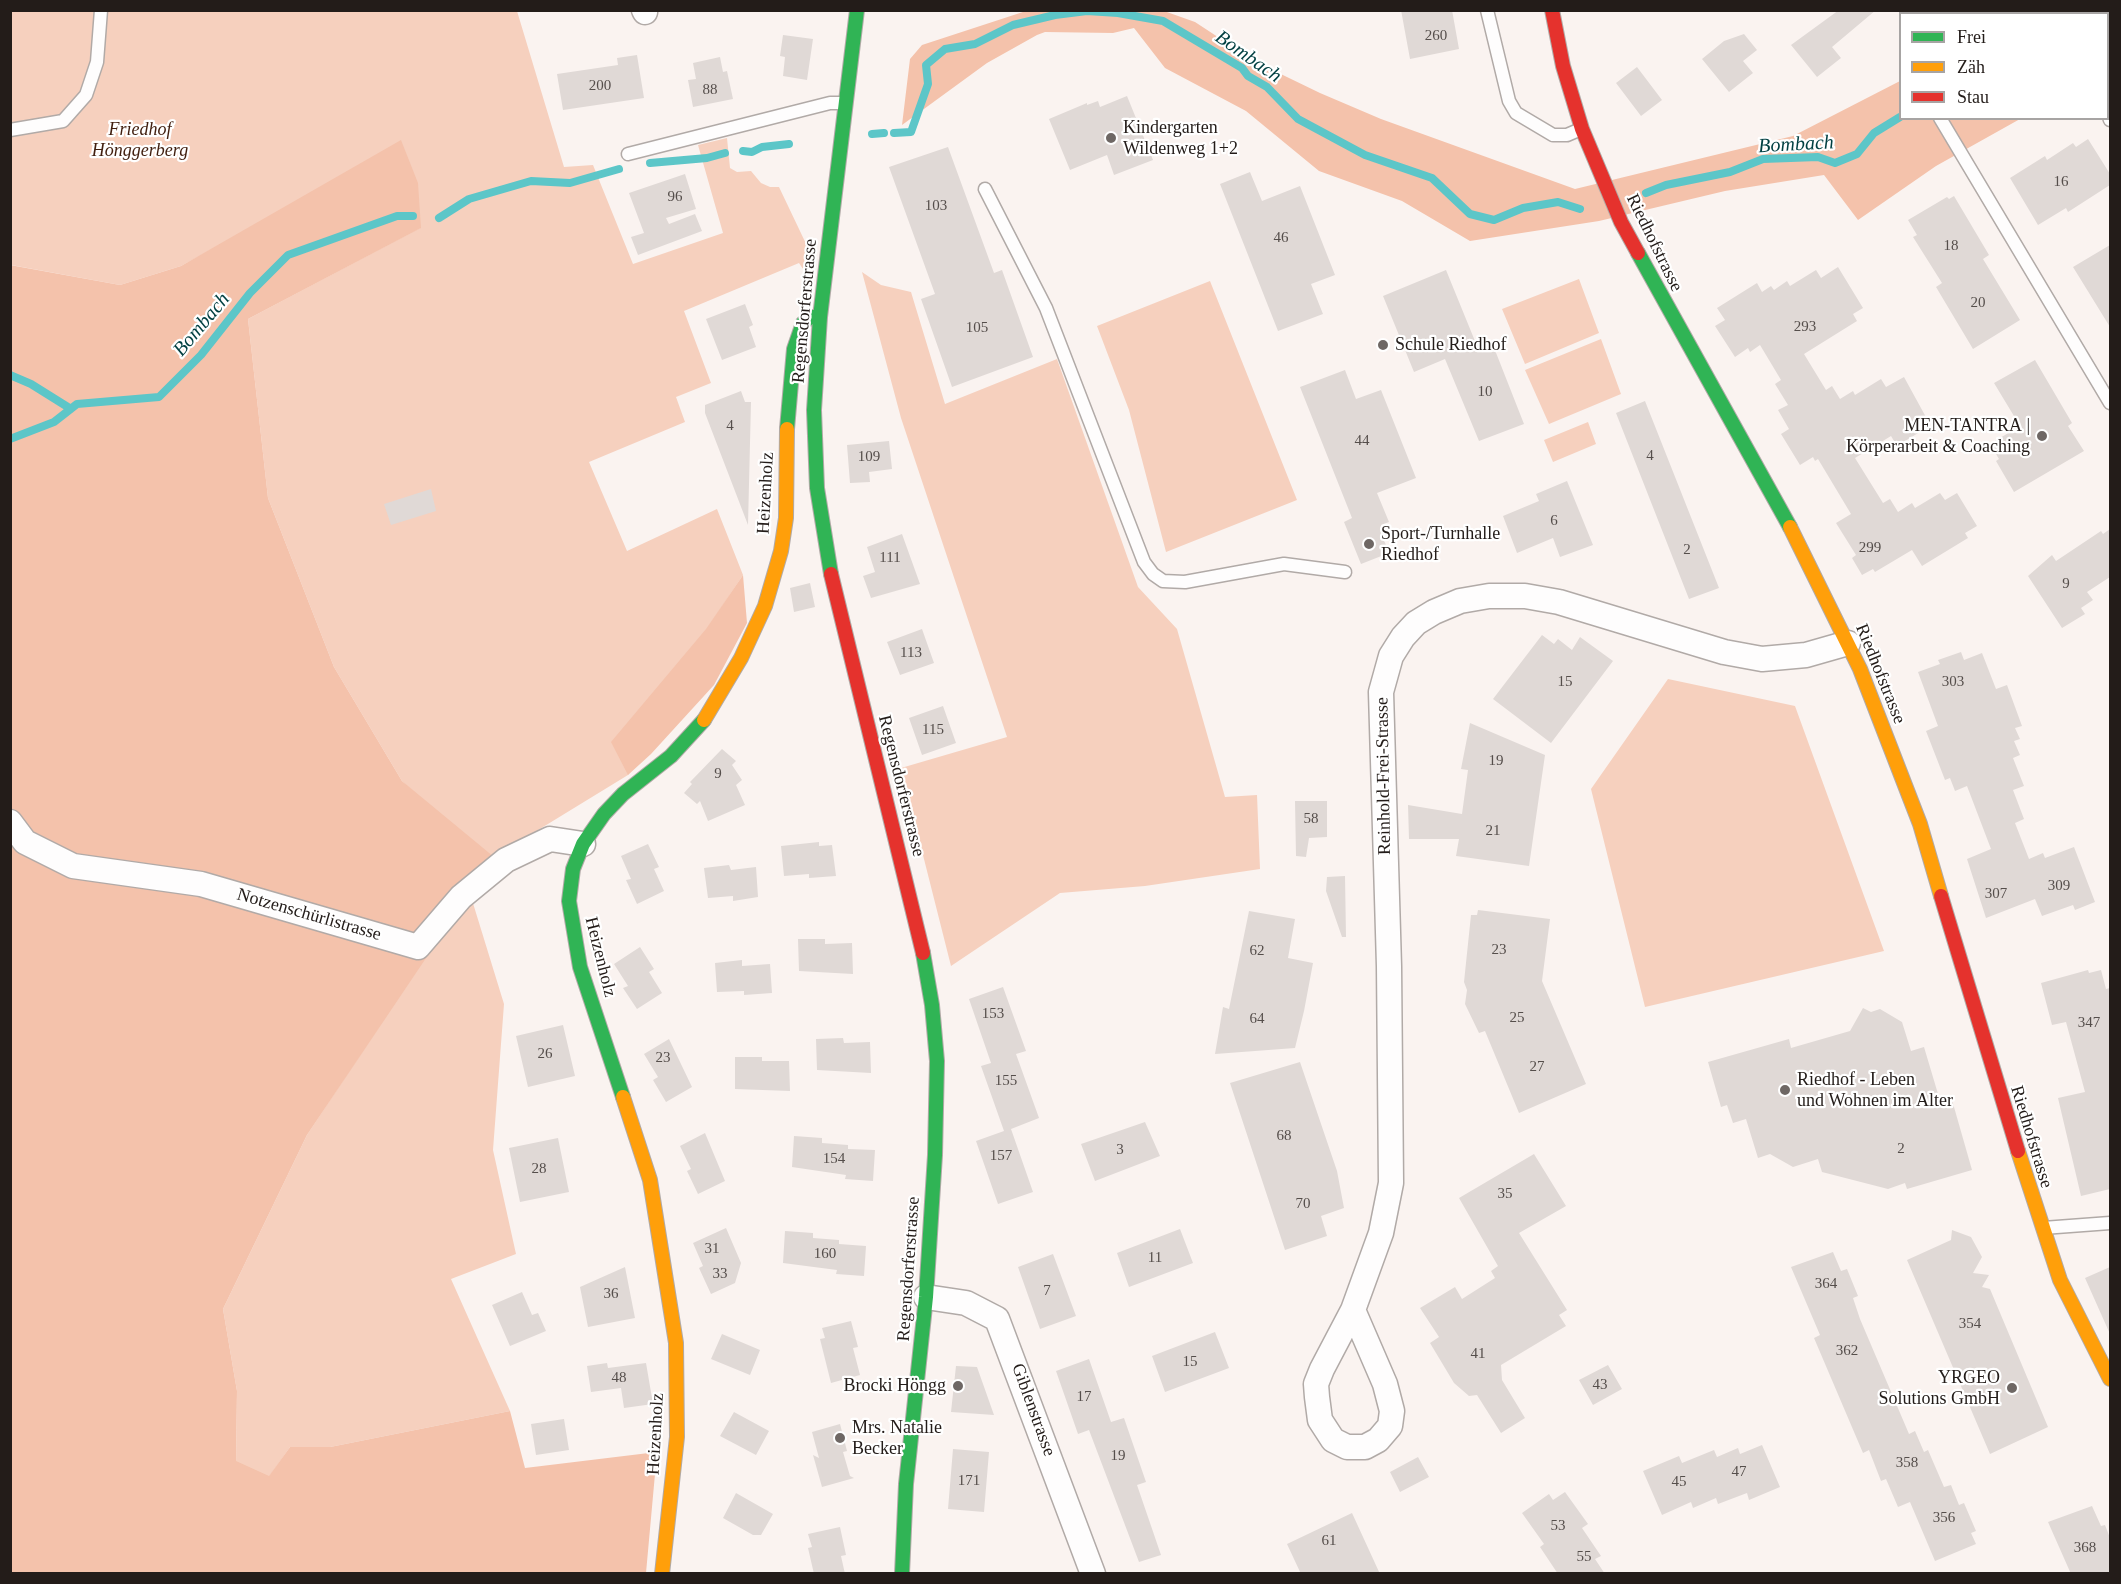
<!DOCTYPE html>
<html>
<head>
<meta charset="utf-8">
<style>
  body { margin:0 }
  #map { position:relative; width:2121px; height:1584px; overflow:hidden; background:#faf3f0; font-family:"Times New Roman",serif }
  canvas { display:block }
  .frame { position:absolute; inset:0; border:12px solid #231c19; pointer-events:none }
  .legend { position:absolute; left:1899px; top:12px; width:210px; height:108px; box-sizing:border-box; background:#fff; border:2px solid #a7a4a3; margin:0; padding:8px 10px; list-style:none; font-size:18px; color:#231c19 }
  .legend li { display:flex; align-items:center; gap:12px; height:30px }
  .legend b { width:30px; border:2px solid #a7a4a3 }
</style>
</head>
<body>
<div id="map">
<canvas width="2121" height="1584"></canvas>
<div class="frame"></div>
<ul class="legend">
<li><b style="height:8px;background:#30b455"></b>Frei</li>
<li><b style="height:8px;background:#ff9f0a"></b>Zäh</li>
<li><b style="height:8px;background:#e5322d"></b>Stau</li>
</ul>
</div>
<script>
const c = document.querySelector('canvas').getContext('2d');
c.lineJoin = 'round';
function fillPath(path, color) {
  c.fillStyle = color;
  c.fill(path, 'evenodd');
}
function toPath(rows) {
  const path = new Path2D();
  for (const r of rows) {
    path.moveTo(r[0], r[1]);
    for (let i = 2; i < r.length; i += 2) path.lineTo(r[i], r[i + 1]);
  }
  return path;
}
function trace(path, color, width, dash) {
  c.strokeStyle = color;
  c.lineWidth = width;
  c.lineCap = dash ? 'butt' : 'round';
  c.setLineDash(dash || []);
  c.stroke(path);
}
function label(font, color, halo, rows, align = 'center') {
  c.font = font + ' "Times New Roman",serif';
  c.lineWidth = 4.5;
  c.setLineDash([]);
  c.textBaseline = 'middle';
  c.strokeStyle = halo;
  c.fillStyle = color;
  for (const [text, x, y, turn = 0] of rows) {
    c.save();
    c.translate(x, y);
    c.rotate((+turn || 0) * Math.PI / 180);
    c.textAlign = isNaN(turn) ? turn : align;
    if (halo) c.strokeText(text, 0, 0);
    c.fillText(text, 0, 0);
    c.restore();
  }
}
fillPath(toPath([
  [10,11,517,11,564,167,593,165,633,264,723,233,698,145,727,138,730,168,737,172,751,171,761,183,770,187,779,187,809,250,807,267,803,269,799,263,684,311,711,383,676,397,685,422,589,462,627,551,717,509,743,575,705,632,628,775,494,857,457,835,402,781,334,667,268,498,248,319,420,228,236,236,181,266,120,285,11,265],
  [862,272,881,285,911,292,945,404,1057,359,1138,587,1177,629,1225,797,1257,795,1260,869,1145,886,1060,893,951,966,901,768,1007,737,901,418],
  [1579,279,1599,333,1525,364,1502,309],
  [1210,281,1297,500,1166,552,1129,410,1097,326],
  [1601,339,1621,394,1549,424,1525,370],
  [1588,422,1596,444,1553,462,1544,440],
  [1668,679,1795,706,1884,951,1645,1007,1591,789],
  [472,900,504,1004,493,1150,516,1254,451,1279,510,1411,330,1447,290,1447,269,1477,236,1462,237,1391,223,1309,307,1135,432,946]
]), '#f6d0be');
fillPath(toPath([
  [1029,10,1164,11,1195,22,1256,62,1320,93,1381,119,1575,189,1793,136,1900,81,1900,118,2020,119,1936,166,1858,220,1824,175,1725,191,1599,221,1470,241,1402,201,1319,171,1246,111,1165,68,1134,28,1113,33,1045,32,1037,35,987,63,902,125,910,59,922,45],
  [2066,10,2110,11,2110,48,2108,49,2108,14,2055,13],
  [401,140,418,183,421,228,248,319,268,498,334,667,402,781,494,857,307,1135,223,1309,237,1391,236,1461,269,1476,290,1447,330,1447,510,1411,525,1468,657,1452,646,1573,11,1573,10,265,120,285,181,266],
  [743,575,747,623,714,685,651,754,628,775,611,742,706,629]
]), '#f4c2ab');
trace(toPath([
  [2108,19,2110,18],
  [894,133,911,132,928,84,926,65,945,49,975,44,1013,25,1055,15,1087,11,1118,13,1163,21,1242,68,1248,76,1267,87,1298,119,1365,155,1432,178,1470,214,1494,220,1523,208,1558,202,1580,209],
  [872,134,884,133],
  [743,151,752,152,762,147,789,144],
  [650,163,707,158,725,153],
  [1646,193,1666,185,1730,172,1763,159,1818,157,1835,163,1857,154,1874,133,1900,117],
  [439,218,469,199,531,181,570,183,619,169],
  [10,375,31,384,71,409],
  [10,439,54,422,77,404,159,397,201,355,250,293,288,255,397,216,413,216]
]), '#5cc6c8', 8);
fillPath(toPath([
  [1401,10,1452,10,1459,49,1410,59],
  [1839,10,1876,10,1832,47,1841,58,1817,77,1791,45],
  [1744,34,1757,50,1743,61,1753,73,1729,92,1702,59,1724,41],
  [783,35,813,39,807,80,783,76,785,57,780,56],
  [637,55,644,98,563,110,557,74,618,65,617,58],
  [720,57,723,72,727,71,733,99,693,107,688,80,696,79,693,63],
  [1637,67,1662,100,1641,116,1616,83],
  [1127,96,1153,160,1114,175,1107,155,1070,170,1049,119,1087,103,1087,105,1098,101,1100,107],
  [2088,139,2110,174,2110,185,2068,212,2066,208,2038,225,2010,178,2045,156,2047,160,2073,143,2076,147],
  [948,147,994,273,1002,270,1033,357,952,387,921,299,935,294,889,167],
  [1250,172,1262,201,1300,186,1335,275,1311,284,1323,314,1278,331,1220,184],
  [685,174,696,209,666,218,669,224,695,214,702,231,638,255,631,237,644,233,629,193],
  [1954,196,1989,255,1983,259,2020,320,1973,349,1936,287,1942,283,1913,237,1917,235,1908,220,1947,197,1949,199],
  [2110,245,2110,327,2073,267],
  [1838,267,1863,308,1853,314,1857,321,1804,354,1826,390,1832,386,1840,399,1853,391,1855,395,1881,379,1886,387,1904,377,1927,419,1919,423,1923,430,1897,446,1891,436,1855,458,1883,503,1890,499,1898,512,1912,503,1915,508,1940,493,1945,500,1957,493,1977,526,1965,533,1968,538,1922,566,1912,550,1875,572,1873,569,1862,575,1852,558,1856,555,1836,523,1851,514,1818,459,1815,461,1813,457,1800,465,1781,434,1789,429,1778,410,1788,405,1775,384,1781,380,1760,345,1750,352,1748,348,1735,357,1715,326,1725,320,1717,308,1757,283,1762,292,1771,286,1774,290,1787,281,1790,286,1816,270,1821,278],
  [1446,270,1477,346,1491,340,1524,424,1479,441,1445,359,1414,372,1383,296],
  [745,304,753,325,749,327,756,347,722,360,706,319],
  [2035,360,2072,423,2068,426,2084,451,2014,492,1996,461,1999,459,1990,444,2020,426,1994,383],
  [1345,370,1356,399,1381,390,1416,478,1377,493,1389,522,1381,525,1383,529,1380,530,1389,553,1361,564,1344,522,1352,518,1300,387],
  [741,391,745,402,751,402,748,525,705,413,705,405],
  [1645,401,1719,588,1689,599,1616,413],
  [889,441,892,469,869,472,870,482,850,483,847,445],
  [1567,481,1593,545,1560,557,1553,538,1517,553,1503,516,1539,501,1536,494],
  [431,489,436,511,391,525,384,504],
  [2110,529,2110,577,2087,592,2093,600,2081,608,2085,614,2062,628,2028,576,2052,555,2056,561,2101,531,2103,534],
  [902,534,920,584,871,598,863,576,875,572,867,547],
  [810,583,815,607,794,612,790,588],
  [922,629,934,663,900,675,887,642],
  [1542,635,1554,644,1558,639,1572,650,1580,637,1613,661,1551,743,1493,699],
  [1961,652,1964,660,1982,653,1996,689,2007,685,2022,726,2015,728,2020,739,2014,741,2020,755,2013,758,2024,786,2013,790,2024,819,2015,823,2029,859,2043,853,2045,858,2074,847,2095,902,2075,910,2073,905,2042,916,2035,899,1986,918,1967,859,1991,849,1967,786,1955,791,1950,778,1945,780,1926,731,1938,726,1918,672,1940,664,1938,660],
  [943,706,956,743,922,755,909,718],
  [1470,723,1545,755,1529,866,1456,856,1459,839,1409,839,1408,805,1462,814,1468,770,1461,769],
  [722,749,736,761,732,765,742,780,736,785,745,805,708,821,700,801,697,804,684,793,692,784,690,782],
  [1295,801,1327,801,1327,837,1309,838,1306,857,1296,856],
  [819,842,819,846,832,845,836,876,809,878,809,874,784,876,781,846],
  [648,844,659,867,654,869,664,891,637,904,626,880,631,879,621,856],
  [729,865,731,870,756,867,758,897,733,901,733,896,708,898,704,868],
  [1345,876,1346,937,1342,937,1326,891,1327,877],
  [1478,910,1550,919,1542,981,1586,1084,1519,1113,1485,1031,1479,1033,1465,1004,1467,990,1464,982,1471,915,1477,915],
  [1249,911,1295,919,1288,958,1313,963,1304,1011,1295,1048,1215,1054,1223,1007,1229,1009],
  [798,939,825,939,825,944,852,943,853,974,799,971],
  [640,947,654,969,649,972,662,993,637,1009,623,988,628,986,614,964],
  [742,960,742,966,770,964,772,993,744,995,744,991,717,992,715,963],
  [2088,970,2089,973,2101,970,2106,989,2110,988,2110,1189,2081,1196,2058,1098,2085,1092,2066,1022,2052,1025,2041,983],
  [1003,987,1026,1051,1016,1054,1039,1118,1011,1129,1033,1192,998,1204,976,1141,1004,1131,981,1066,991,1063,969,999],
  [1863,1008,1871,1012,1880,1009,1902,1022,1911,1051,1924,1047,1941,1104,1952,1100,1972,1170,1907,1189,1905,1183,1888,1189,1822,1172,1818,1159,1793,1167,1770,1154,1758,1158,1746,1119,1733,1123,1727,1105,1721,1107,1708,1062,1789,1039,1791,1048,1850,1031],
  [563,1025,575,1076,528,1087,516,1036],
  [843,1038,844,1043,870,1042,871,1073,817,1070,816,1039],
  [669,1039,692,1087,666,1102,653,1080,658,1077,644,1054],
  [735,1057,762,1057,762,1061,789,1061,790,1091,735,1089],
  [1300,1062,1337,1171,1344,1208,1321,1216,1327,1236,1285,1250,1230,1083],
  [1145,1122,1160,1156,1095,1181,1081,1144],
  [705,1133,725,1181,698,1194,687,1171,691,1169,680,1146],
  [794,1136,822,1138,822,1143,848,1145,848,1149,875,1150,873,1181,845,1179,846,1175,792,1167],
  [558,1138,569,1192,520,1202,509,1148],
  [1534,1154,1566,1206,1519,1233,1567,1310,1559,1315,1566,1326,1501,1365,1502,1380,1525,1418,1501,1433,1477,1395,1469,1396,1454,1383,1430,1343,1439,1337,1420,1308,1455,1287,1462,1299,1495,1278,1491,1271,1498,1266,1459,1198],
  [726,1228,741,1263,735,1283,711,1294,699,1268,703,1266,693,1243],
  [1180,1229,1193,1263,1129,1287,1117,1253],
  [1952,1230,1971,1237,1982,1257,1973,1273,1989,1275,1982,1287,1990,1289,2048,1427,1990,1454,1907,1260,1951,1240],
  [785,1231,813,1233,813,1238,839,1240,839,1244,866,1246,864,1276,836,1274,837,1270,783,1263],
  [1833,1252,1841,1271,1847,1269,1858,1296,1853,1298,1860,1319,1909,1434,1915,1431,1924,1452,1928,1450,1944,1487,1951,1485,1959,1505,1964,1503,1976,1531,1971,1533,1976,1544,1935,1561,1910,1502,1898,1507,1886,1479,1881,1481,1869,1450,1863,1453,1814,1338,1820,1335,1791,1267],
  [1053,1254,1076,1316,1040,1329,1018,1267],
  [625,1267,635,1318,588,1327,580,1287],
  [2110,1267,2110,1334,2085,1278],
  [522,1292,532,1315,538,1313,546,1331,510,1346,492,1305],
  [851,1321,858,1347,853,1348,860,1375,831,1383,820,1339,825,1338,822,1328],
  [1215,1332,1229,1368,1165,1392,1152,1356],
  [722,1334,760,1350,750,1375,711,1359],
  [1089,1359,1111,1422,1124,1418,1146,1482,1137,1485,1161,1555,1139,1562,1089,1430,1078,1434,1056,1371],
  [607,1363,608,1368,646,1363,653,1404,624,1408,621,1388,591,1392,587,1366],
  [1608,1365,1622,1389,1593,1405,1579,1380],
  [956,1366,977,1367,994,1415,951,1412],
  [734,1412,769,1431,756,1455,720,1436],
  [564,1419,569,1450,536,1455,531,1424],
  [840,1424,847,1451,843,1452,850,1476,854,1478,822,1487,813,1455,819,1458,812,1432],
  [1762,1445,1780,1487,1749,1500,1747,1493,1718,1504,1716,1498,1693,1508,1691,1502,1662,1515,1643,1471,1679,1456,1682,1463,1714,1450,1717,1457,1738,1448,1740,1454],
  [953,1449,989,1452,984,1512,948,1509],
  [1418,1457,1429,1477,1400,1492,1390,1472],
  [1565,1492,1588,1524,1582,1528,1601,1556,1595,1559,1605,1574,1558,1574,1540,1547,1544,1544,1522,1513,1549,1494,1553,1500],
  [736,1493,773,1514,761,1535,753,1535,723,1518],
  [2092,1506,2101,1526,2105,1525,2110,1538,2110,1574,2071,1574,2048,1522],
  [1352,1513,1380,1574,1301,1574,1287,1544],
  [840,1527,846,1555,841,1556,845,1574,814,1574,808,1548,812,1547,808,1534]
]), '#e0d9d6');
const lane = toPath([
  [1487,10,1509,101,1516,113,1553,135,1567,135,1581,129],
  [2108,114,2110,120],
  [1940,118,2110,403],
  [10,130,63,121,86,95,97,62,101,10],
  [628,154,830,103,845,103],
  [985,189,1046,308,1144,562,1153,574,1163,581,1185,582,1284,564,1345,572],
  [2043,1228,2110,1223]
]);
const street = toPath([
  [644,10,645,12],
  [10,822,25,842,73,866,201,884,418,947,461,897,506,860,550,839,583,844],
  [926,1297,966,1303,997,1319,1093,1574],
  [1353,1310,1381,1233,1391,1183,1389,966,1381,692,1391,656,1403,637,1416,623,1434,612,1460,601,1489,596,1525,596,1559,602,1724,652,1762,659,1806,655,1848,643],
  [1353,1310,1385,1384,1392,1411,1390,1426,1378,1440,1365,1447,1347,1447,1333,1440,1320,1420,1317,1397,1316,1384,1322,1369,1353,1310]
]);
const fast = toPath([
  [1638,253,1790,527],
  [787,429,794,349,803,323,810,317,820,317],
  [831,574,817,488,814,410,820,317,857,10],
  [623,1097,580,967,569,901,573,869,583,844,604,814,623,794,671,756,704,720],
  [902,1574,906,1484,926,1297,935,1155,937,1061,932,1005,923,953]
]);
const slow = toPath([
  [1790,527,1860,669,1920,824,1941,896],
  [704,720,741,658,765,606,781,551,786,518,787,429],
  [623,1097,650,1180,676,1343,677,1437,662,1574],
  [2018,1151,2060,1280,2110,1379]
]);
const jam = toPath([
  [1552,10,1563,66,1582,129,1621,222,1638,253],
  [831,574,923,953],
  [1941,896,2018,1151]
]);
trace(lane, '#b1aaa7', 15);
trace(street, '#b1aaa7', 27);
trace(fast, '#b1aaa7', 16);
trace(slow, '#b1aaa7', 16);
trace(jam, '#b1aaa7', 16);
trace(lane, '#fefdfd', 12);
trace(street, '#fefdfd', 24);
trace(fast, '#30b455', 14);
trace(slow, '#ff9f0a', 14);
trace(jam, '#e5322d', 14);
for (const [x, y, r, color] of [
  [1111,138,6,"#6e6764"],
  [1383,345,6,"#6e6764"],
  [2042,436,6,"#6e6764"],
  [1369,544,6,"#6e6764"],
  [1785,1090,6,"#6e6764"],
  [958,1386,6,"#6e6764"],
  [2012,1388,6,"#6e6764"],
  [840,1438,6,"#6e6764"]
]) {
  const dot = new Path2D();
  dot.arc(x, y, r, 0, 2 * Math.PI);
  c.fillStyle = color;
  c.fill(dot);
  trace(dot, '#fff', 2);
}
label('15px', '#554e4b', null, [
  ["260",1436,36],
  ["200",600,86],
  ["88",710,90],
  ["16",2061,182],
  ["96",675,197],
  ["103",936,206],
  ["46",1281,238],
  ["18",1951,246],
  ["20",1978,303],
  ["293",1805,327],
  ["105",977,328],
  ["10",1485,392],
  ["4",730,426],
  ["44",1362,441],
  ["4",1650,456],
  ["109",869,457],
  ["6",1554,521],
  ["299",1870,548],
  ["2",1687,550],
  ["111",890,558],
  ["9",2066,584],
  ["113",911,653],
  ["15",1565,682],
  ["303",1953,682],
  ["115",933,730],
  ["19",1496,761],
  ["9",718,774],
  ["58",1311,819],
  ["21",1493,831],
  ["309",2059,886],
  ["307",1996,894],
  ["23",1499,950],
  ["62",1257,951],
  ["153",993,1014],
  ["25",1517,1018],
  ["64",1257,1019],
  ["347",2089,1023],
  ["26",545,1054],
  ["23",663,1058],
  ["27",1537,1067],
  ["155",1006,1081],
  ["68",1284,1136],
  ["2",1901,1149],
  ["3",1120,1150],
  ["157",1001,1156],
  ["154",834,1159],
  ["28",539,1169],
  ["35",1505,1194],
  ["70",1303,1204],
  ["31",712,1249],
  ["160",825,1254],
  ["11",1155,1258],
  ["33",720,1274],
  ["364",1826,1284],
  ["7",1047,1291],
  ["36",611,1294],
  ["354",1970,1324],
  ["362",1847,1351],
  ["41",1478,1354],
  ["15",1190,1362],
  ["48",619,1378],
  ["43",1600,1385],
  ["17",1084,1397],
  ["19",1118,1456],
  ["358",1907,1463],
  ["47",1739,1472],
  ["171",969,1481],
  ["45",1679,1482],
  ["356",1944,1518],
  ["53",1558,1526],
  ["61",1329,1541],
  ["368",2085,1548],
  ["55",1584,1557]
]);
label('18px', '#231c19', '#fff', [
  ["Kindergarten",1123,128],
  ["Wildenweg 1+2",1123,149],
  ["Schule Riedhof",1395,345],
  ["MEN-TANTRA |",2030,426,"right"],
  ["Körperarbeit & Coaching",2030,447,"right"],
  ["Sport-/Turnhalle",1381,534],
  ["Riedhof",1381,555],
  ["Riedhof - Leben",1797,1080],
  ["und Wohnen im Alter",1797,1101],
  ["YRGEO",2000,1378,"right"],
  ["Solutions GmbH",2000,1399,"right"],
  ["Brocki Höngg",946,1386,"right"],
  ["Mrs. Natalie",852,1428],
  ["Becker",852,1449]
], 'left');
label('italic 18px', '#411f0f', '#fff', [
  ["Friedhof",140,130],
  ["Hönggerberg",140,151]
]);
label('18px', '#231c19', '#fff', [
  ["Riedhofstrasse",1654,243,64],
  ["Regensdorferstrasse",805,311,-85],
  ["Heizenholz",766,493,-87],
  ["Riedhofstrasse",1880,674,68],
  ["Reinhold-Frei-Strasse",1384,776,-91],
  ["Regensdorferstrasse",901,786,76],
  ["Notzenschürlistrasse",309,915,16],
  ["Heizenholz",600,957,76],
  ["Riedhofstrasse",2031,1137,73],
  ["Regensdorferstrasse",909,1269,-86],
  ["Giblenstrasse",1033,1410,70],
  ["Heizenholz",656,1434,-87]
]);
label('italic 20px', '#003f41', '#fff', [
  ["Bombach",1248,57,35],
  ["Bombach",1796,145,-3],
  ["Bombach",202,325,-50]
]);
</script>
</body>
</html>
